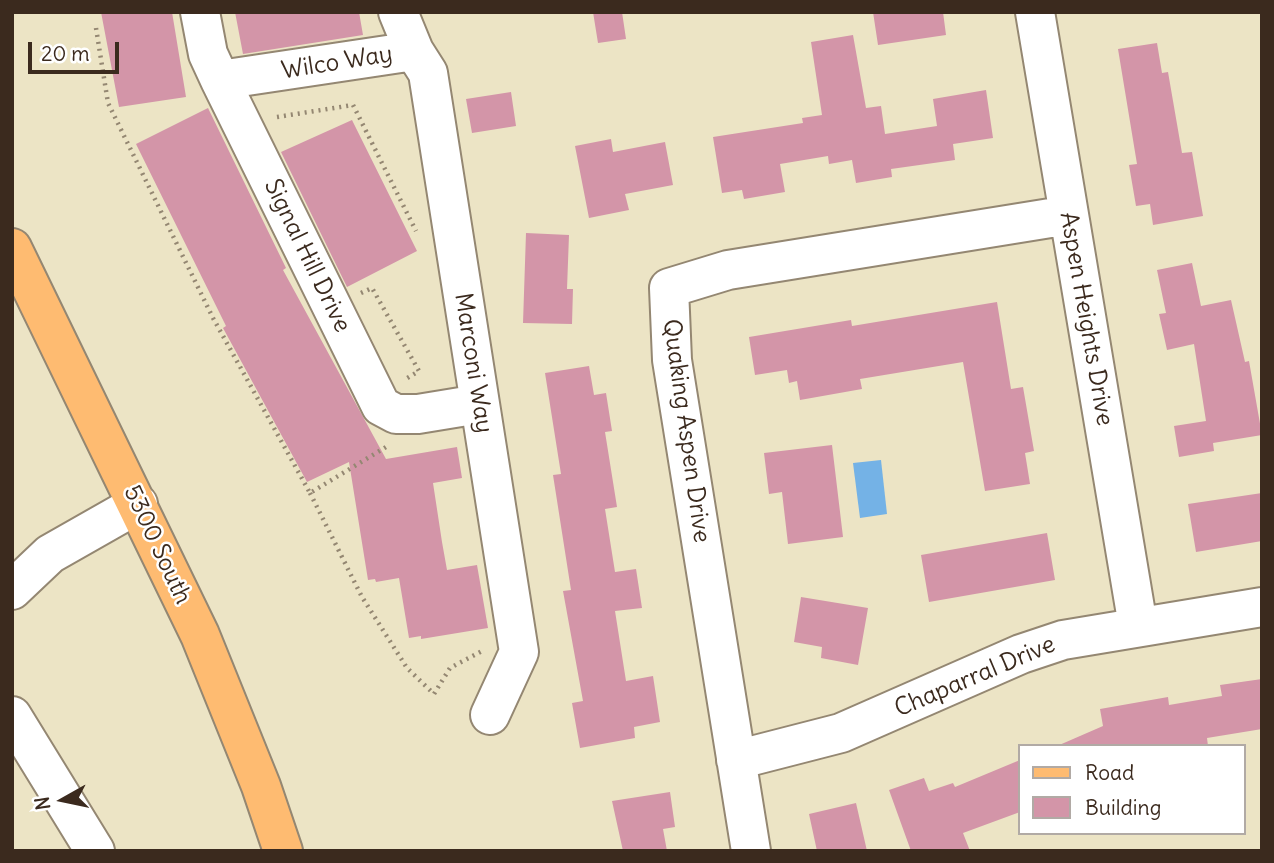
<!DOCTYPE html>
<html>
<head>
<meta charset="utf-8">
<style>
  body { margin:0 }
  #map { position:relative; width:1274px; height:863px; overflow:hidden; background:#ece4c5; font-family:Delius,sans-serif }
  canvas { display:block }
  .frame { position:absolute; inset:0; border:14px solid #3b2a1e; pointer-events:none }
  .legend { position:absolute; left:1018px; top:744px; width:228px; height:91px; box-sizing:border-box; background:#fff; border:2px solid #b1aaa5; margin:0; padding:9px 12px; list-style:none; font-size:21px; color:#3b2a1e }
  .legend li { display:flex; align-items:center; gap:14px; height:35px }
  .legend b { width:35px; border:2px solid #b1aaa5 }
  .north { position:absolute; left:28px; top:765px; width:70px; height:70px; -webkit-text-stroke:5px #fff; paint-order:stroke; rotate:261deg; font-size:19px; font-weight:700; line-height:28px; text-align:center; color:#3b2a1e }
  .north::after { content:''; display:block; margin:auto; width:24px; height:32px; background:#3b2a1e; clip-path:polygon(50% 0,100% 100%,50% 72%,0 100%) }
  .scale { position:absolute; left:28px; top:42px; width:91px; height:32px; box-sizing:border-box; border:4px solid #3b2a1e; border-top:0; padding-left:9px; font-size:21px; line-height:24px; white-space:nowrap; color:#3b2a1e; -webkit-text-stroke:5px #fff; paint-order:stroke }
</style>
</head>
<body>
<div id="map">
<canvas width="1274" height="863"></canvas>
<div class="frame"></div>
<ul class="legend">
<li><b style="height:9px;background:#febb71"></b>Road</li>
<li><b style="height:19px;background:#d395a8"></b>Building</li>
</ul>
<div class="north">N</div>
<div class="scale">20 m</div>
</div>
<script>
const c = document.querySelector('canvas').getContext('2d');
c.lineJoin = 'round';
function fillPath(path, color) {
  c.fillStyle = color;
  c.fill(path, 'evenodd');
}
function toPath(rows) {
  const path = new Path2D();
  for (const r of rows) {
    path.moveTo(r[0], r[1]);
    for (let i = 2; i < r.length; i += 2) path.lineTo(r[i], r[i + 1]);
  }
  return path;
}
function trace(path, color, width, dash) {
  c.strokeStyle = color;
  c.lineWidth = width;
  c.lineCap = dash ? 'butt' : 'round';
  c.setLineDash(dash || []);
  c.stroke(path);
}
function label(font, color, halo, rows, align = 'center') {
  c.font = font + ' Delius,sans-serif';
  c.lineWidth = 5;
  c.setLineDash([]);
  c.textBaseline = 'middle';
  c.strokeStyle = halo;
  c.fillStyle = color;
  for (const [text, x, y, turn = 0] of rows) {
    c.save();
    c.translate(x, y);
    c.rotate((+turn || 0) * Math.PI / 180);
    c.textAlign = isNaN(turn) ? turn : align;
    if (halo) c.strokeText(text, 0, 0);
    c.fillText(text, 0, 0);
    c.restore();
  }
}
fillPath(toPath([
  [881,460,887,514,860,518,853,463]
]), '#74b2e6');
fillPath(toPath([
  [101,12,172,12,186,97,119,107],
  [235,12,359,12,363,35,243,54],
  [593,12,622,12,626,39,598,43],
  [873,12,943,12,946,35,878,45],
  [853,35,866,108,881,106,885,134,937,126,933,99,986,90,993,138,953,144,955,160,891,169,892,177,856,183,852,160,829,164,828,156,780,164,785,192,744,199,742,190,722,193,713,137,803,123,802,118,822,115,811,42],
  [1157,43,1162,73,1168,72,1182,153,1192,152,1203,216,1153,225,1150,204,1136,206,1129,165,1137,164,1118,49],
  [511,92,516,126,472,133,466,99],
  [208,108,286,268,283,270,386,459,457,447,462,478,433,483,442,542,447,570,477,565,488,628,421,639,421,636,409,638,399,578,376,582,375,579,368,580,349,462,307,482,223,328,226,326,136,144],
  [352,120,417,251,347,287,281,152],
  [611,139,613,152,665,142,673,185,625,194,629,210,589,218,575,146],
  [526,233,569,235,567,289,573,289,572,324,523,323],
  [1192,263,1201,306,1231,300,1245,362,1249,361,1262,435,1213,443,1214,451,1179,457,1174,426,1206,421,1194,344,1167,350,1159,314,1166,313,1157,270],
  [997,302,1011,389,1023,387,1034,451,1025,453,1030,484,985,491,963,362,860,379,862,389,800,400,797,381,789,383,787,370,755,375,749,337,851,320,852,326],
  [589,366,594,395,606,393,612,431,605,432,617,507,605,509,615,572,636,569,642,608,615,611,626,681,653,676,660,722,634,727,635,738,580,748,572,703,583,701,563,591,571,590,553,475,561,474,545,373],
  [832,445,843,537,788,544,782,492,769,494,764,453],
  [1262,493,1262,541,1196,552,1188,504],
  [1047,533,1055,580,929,602,921,555],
  [801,597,868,608,858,665,821,658,822,647,794,642],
  [1262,679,1262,729,1207,738,1208,746,1057,746,1103,726,1100,709,1168,697,1169,705,1222,696,1220,685],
  [1020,760,1020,812,963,833,970,851,911,851,889,790,924,778,929,791,953,783,955,787],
  [670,792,675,827,663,829,667,851,623,851,612,801],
  [856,803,867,851,817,851,809,814]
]), '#d395a8');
const minor = toPath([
  [200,12,208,54,220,80,381,406,396,414,418,414,479,404],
  [398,12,414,51,428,73,519,652,490,715],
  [1035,12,1138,626],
  [220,80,414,51],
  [12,590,50,554,138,504],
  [12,716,95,851],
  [736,760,841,733,1021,654,1063,640,1262,607],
  [751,851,672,360,669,288,728,270,1069,215]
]);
const major = toPath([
  [12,248,200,635,261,786,283,851]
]);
trace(minor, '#948772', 42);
trace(major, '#948772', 42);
trace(toPath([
  [96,28,108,103,213,318,310,493,386,447],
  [277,117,353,105,416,231],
  [361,293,372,288,419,371,404,380],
  [310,493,362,597,407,668,434,694,450,668,482,651]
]), '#948772', 4.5, [2, 5]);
trace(minor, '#fff', 38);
trace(major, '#febb71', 38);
label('24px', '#3b2a1e', '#fff', [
  ["Wilco Way",337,63,-9],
  ["Signal Hill Drive",307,256,64],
  ["Aspen Heights Drive",1086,319,80],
  ["Marconi Way",473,363,81],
  ["Quaking Aspen Drive",686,431,82],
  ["5300 South",157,545,65],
  ["Chaparral Drive",975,677,-23]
]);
</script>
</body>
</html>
